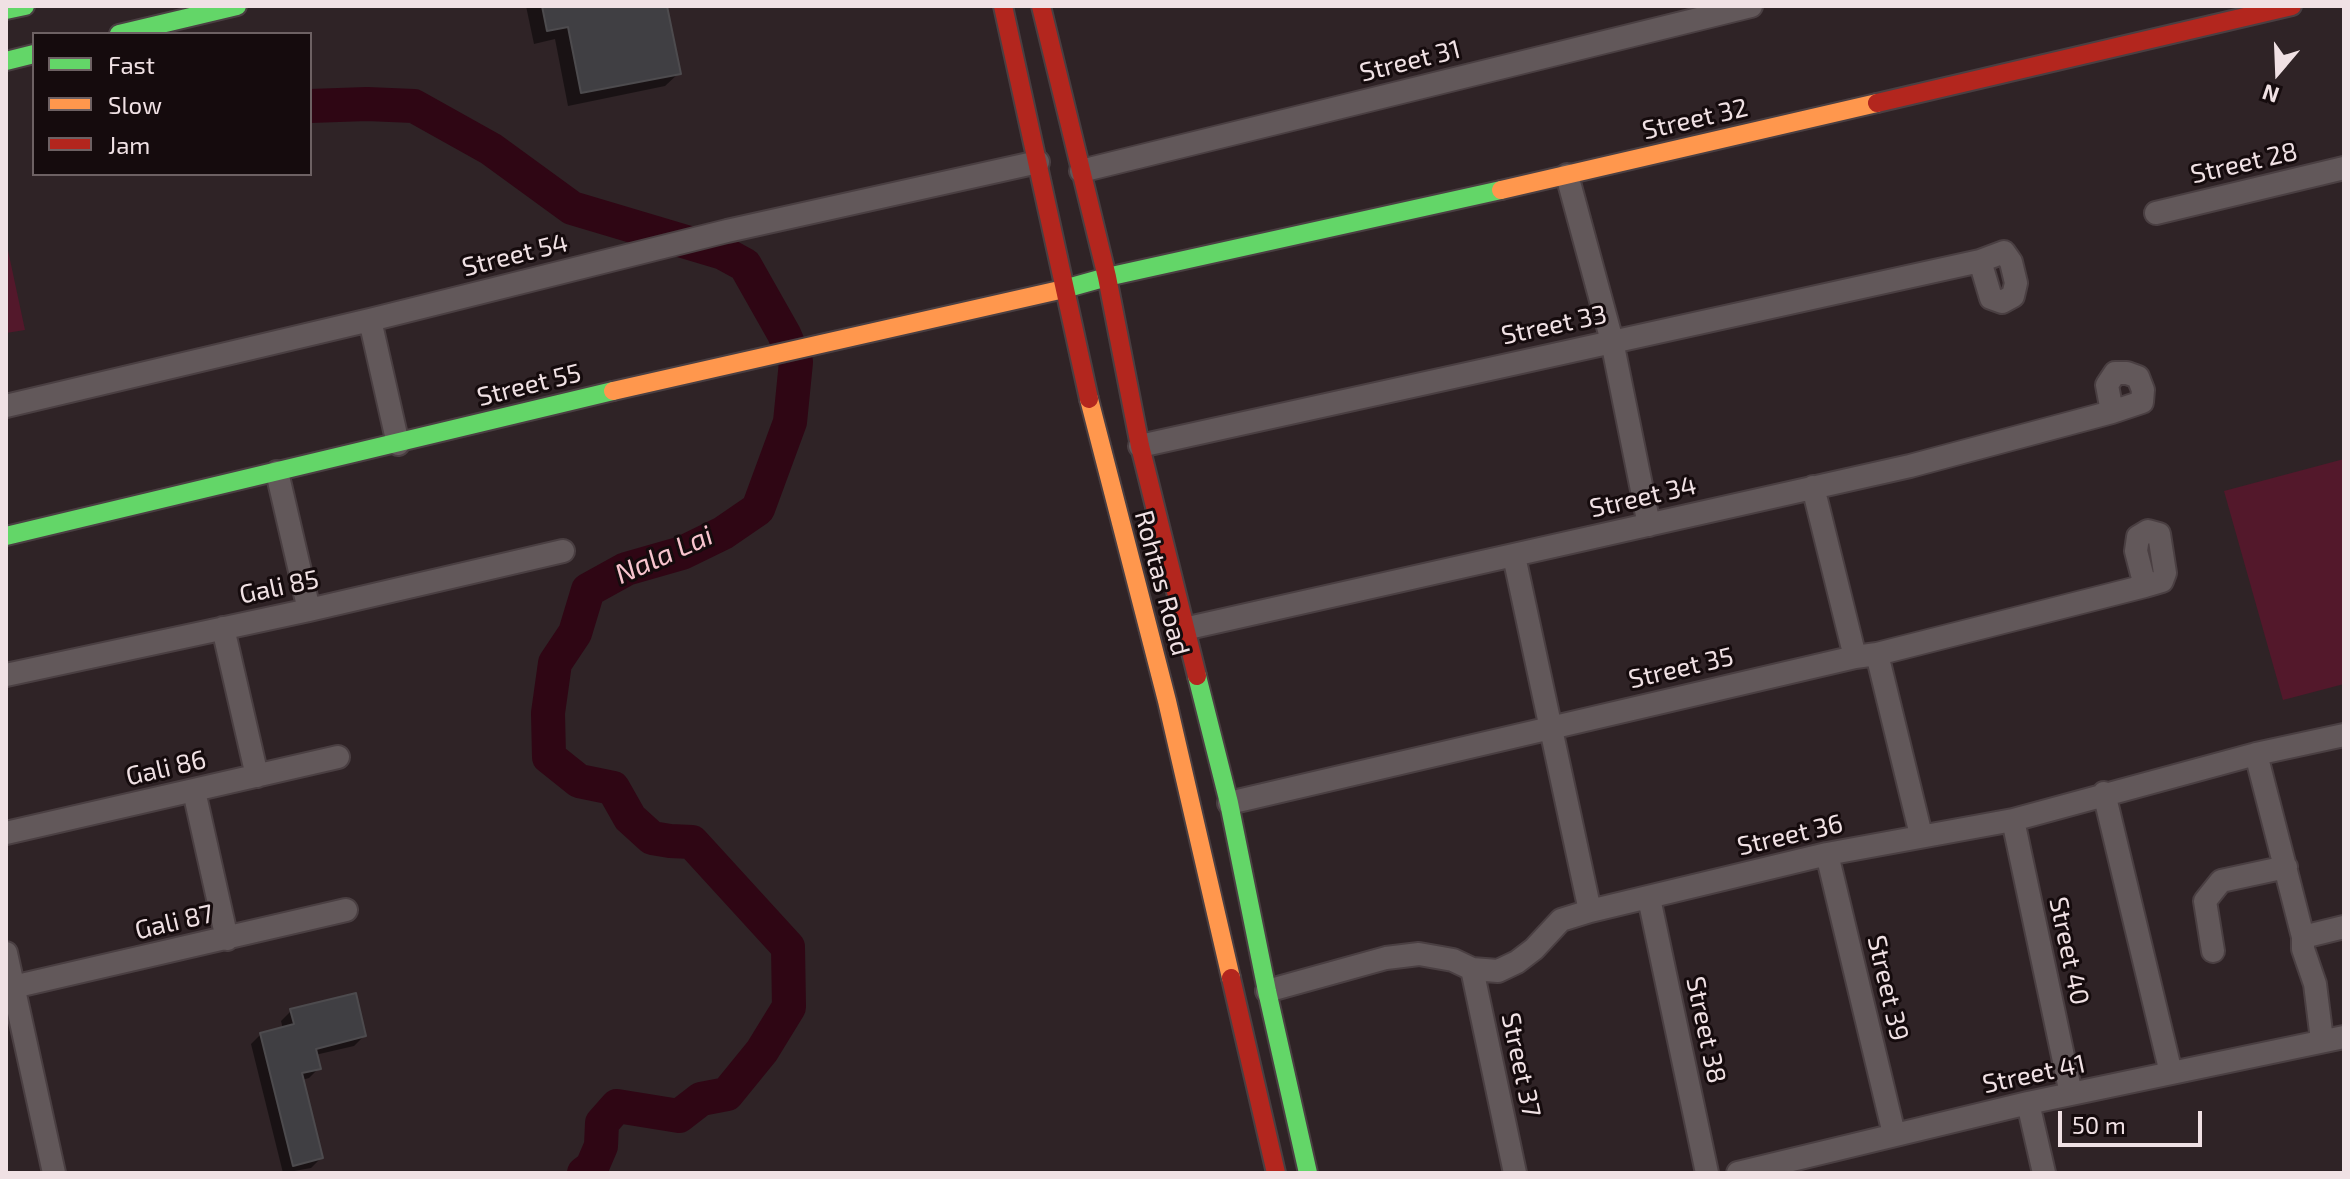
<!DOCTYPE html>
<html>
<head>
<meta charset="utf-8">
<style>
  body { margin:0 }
  #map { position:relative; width:2350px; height:1179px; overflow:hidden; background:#2f2326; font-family:"Exo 2",sans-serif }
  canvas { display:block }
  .frame { position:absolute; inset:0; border:8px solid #f0e1e4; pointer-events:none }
  .legend { position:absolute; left:32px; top:32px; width:280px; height:144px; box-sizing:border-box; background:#150b0d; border:2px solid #6d6163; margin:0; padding:10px 14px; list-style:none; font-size:24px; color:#f0e1e4 }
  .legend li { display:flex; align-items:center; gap:16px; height:40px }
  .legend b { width:40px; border:2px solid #6d6163 }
  .north { position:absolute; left:2238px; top:32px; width:80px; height:80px; -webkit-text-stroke:6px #150b0d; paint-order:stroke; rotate:199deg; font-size:22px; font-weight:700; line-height:32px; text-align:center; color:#f0e1e4 }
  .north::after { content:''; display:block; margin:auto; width:28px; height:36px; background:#f0e1e4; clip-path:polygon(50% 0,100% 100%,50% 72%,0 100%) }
  .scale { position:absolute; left:2058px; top:1111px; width:144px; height:36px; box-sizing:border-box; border:4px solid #f0e1e4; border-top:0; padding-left:10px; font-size:24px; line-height:28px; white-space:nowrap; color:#f0e1e4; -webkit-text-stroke:6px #150b0d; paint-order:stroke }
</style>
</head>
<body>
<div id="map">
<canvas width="2350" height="1179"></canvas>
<div class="frame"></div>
<ul class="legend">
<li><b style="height:10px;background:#63d668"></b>Fast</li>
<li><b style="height:10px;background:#ff974d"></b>Slow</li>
<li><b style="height:10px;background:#b3261e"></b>Jam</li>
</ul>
<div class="north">N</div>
<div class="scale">50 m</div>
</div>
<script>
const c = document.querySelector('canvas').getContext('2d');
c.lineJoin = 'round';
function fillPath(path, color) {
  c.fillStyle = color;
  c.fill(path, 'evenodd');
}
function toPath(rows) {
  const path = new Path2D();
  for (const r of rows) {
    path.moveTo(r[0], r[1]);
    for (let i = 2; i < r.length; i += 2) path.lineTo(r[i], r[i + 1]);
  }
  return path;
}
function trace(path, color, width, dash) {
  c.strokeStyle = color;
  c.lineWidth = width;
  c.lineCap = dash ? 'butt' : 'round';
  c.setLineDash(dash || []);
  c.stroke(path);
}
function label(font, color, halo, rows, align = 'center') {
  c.font = font + ' "Exo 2",sans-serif';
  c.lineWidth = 6;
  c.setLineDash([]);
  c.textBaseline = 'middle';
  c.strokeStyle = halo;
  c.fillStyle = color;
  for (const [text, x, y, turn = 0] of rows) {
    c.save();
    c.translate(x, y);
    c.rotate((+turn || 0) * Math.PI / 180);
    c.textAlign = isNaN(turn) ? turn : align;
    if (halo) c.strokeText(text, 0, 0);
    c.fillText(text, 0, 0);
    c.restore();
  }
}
fillPath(toPath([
  [6,241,25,330,6,333],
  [2344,459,2344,684,2283,700,2224,491]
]), '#53182b');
fillPath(toPath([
  [526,6,665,6,679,73,665,86,568,106,555,39,534,44],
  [291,1011,364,1036,354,1046,315,1055,319,1068,309,1078,302,1080,321,1158,311,1168,283,1173,251,1044,261,1034,283,1029,281,1021]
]), '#0007');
trace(toPath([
  [310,106,367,104,414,106,491,149,572,208,723,253,745,265,784,334,796,362,790,422,758,509,723,533,682,553,626,569,588,590,575,633,555,663,548,713,549,757,579,781,613,788,630,818,652,838,670,841,692,842,788,947,789,1007,762,1051,727,1094,701,1099,679,1116,617,1106,602,1123,601,1146,592,1167,584,1173]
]), '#2f0614', 34);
const building = toPath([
  [542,6,667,6,681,74,581,93,568,27,547,31,542,6],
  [356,993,366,1036,316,1049,321,1069,302,1073,323,1158,293,1166,260,1033,294,1024,290,1009,356,993]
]);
fillPath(building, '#403f43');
trace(building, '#4d4b4e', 2);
const street = toPath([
  [1081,171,1751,6],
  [1567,175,1612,341,1649,525],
  [2156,213,2344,168],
  [370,320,398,444],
  [6,406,370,320,727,231,1038,162],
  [1140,446,1980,261,2004,252,2011,262,2016,283,2013,296,2002,302,1991,298,1980,261],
  [277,472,309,610],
  [1813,487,1855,657],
  [1514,556,1590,911],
  [223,628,257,776],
  [1184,629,1910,466,2112,412,2142,402,2143,390,2138,377,2127,373,2115,373,2107,385,2112,412],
  [1877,654,1921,835],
  [6,675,309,610,563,551],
  [2256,754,2303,937,2303,949,2315,984,2322,1040],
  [194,791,227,939],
  [2104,793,2171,1073],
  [1229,803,1855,657,1877,654,2145,586,2162,581,2165,573,2159,534,2148,531,2138,537,2136,551,2145,586],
  [2013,820,2071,1094],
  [6,833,338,757],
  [1827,854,1894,1134],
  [1649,898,1707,1173],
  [2303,937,2344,927],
  [2213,951,2205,901,2221,881,2286,867],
  [6,953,54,1173],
  [1472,969,1515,1173],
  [13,987,346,910],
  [1267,991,1386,958,1419,954,1453,960,1472,969,1498,971,1517,962,1534,949,1561,920,1590,911,1827,854,2013,820,2256,754,2344,735],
  [2028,1103,2044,1173],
  [1738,1173,2028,1103,2344,1037]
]);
const fast = toPath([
  [6,10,25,6],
  [119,34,237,6],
  [6,61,34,54],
  [1064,289,1107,277,1501,190],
  [6,536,613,391],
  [1197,676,1229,803,1267,991,1308,1173]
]);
const slow = toPath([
  [1501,190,1877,103],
  [613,391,1064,289],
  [1089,399,1167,701,1231,978]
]);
const jam = toPath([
  [1003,6,1089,399],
  [1041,6,1107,277,1140,446,1197,676],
  [1877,103,2292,6],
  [1231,978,1276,1173]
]);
trace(street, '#4a3f42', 26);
trace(fast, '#4a3f42', 22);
trace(slow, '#4a3f42', 22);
trace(jam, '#4a3f42', 22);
trace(street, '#62585a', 22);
trace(fast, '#63d668', 18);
trace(slow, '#ff974d', 18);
trace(jam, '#b3261e', 18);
label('26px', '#f0e1e4', '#150b0d', [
  ["Street 31",1410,61,-14],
  ["Street 32",1695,119,-13],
  ["Street 28",2244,163,-13],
  ["Street 54",515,255,-14],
  ["Street 33",1554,325,-12],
  ["Street 55",529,385,-14],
  ["Street 34",1643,497,-13],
  ["Rohtas Road",1162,583,75],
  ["Gali 85",279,587,-12],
  ["Street 35",1681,668,-13],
  ["Gali 86",166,768,-13],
  ["Street 36",1790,835,-13],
  ["Gali 87",174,922,-13],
  ["Street 40",2069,951,78],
  ["Street 39",1888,988,77],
  ["Street 38",1706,1030,78],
  ["Street 37",1521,1065,78],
  ["Street 41",2034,1074,-12]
]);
label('italic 28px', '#f8c4ce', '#150b0d', [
  ["Nala Lai",664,555,-24]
]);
</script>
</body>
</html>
